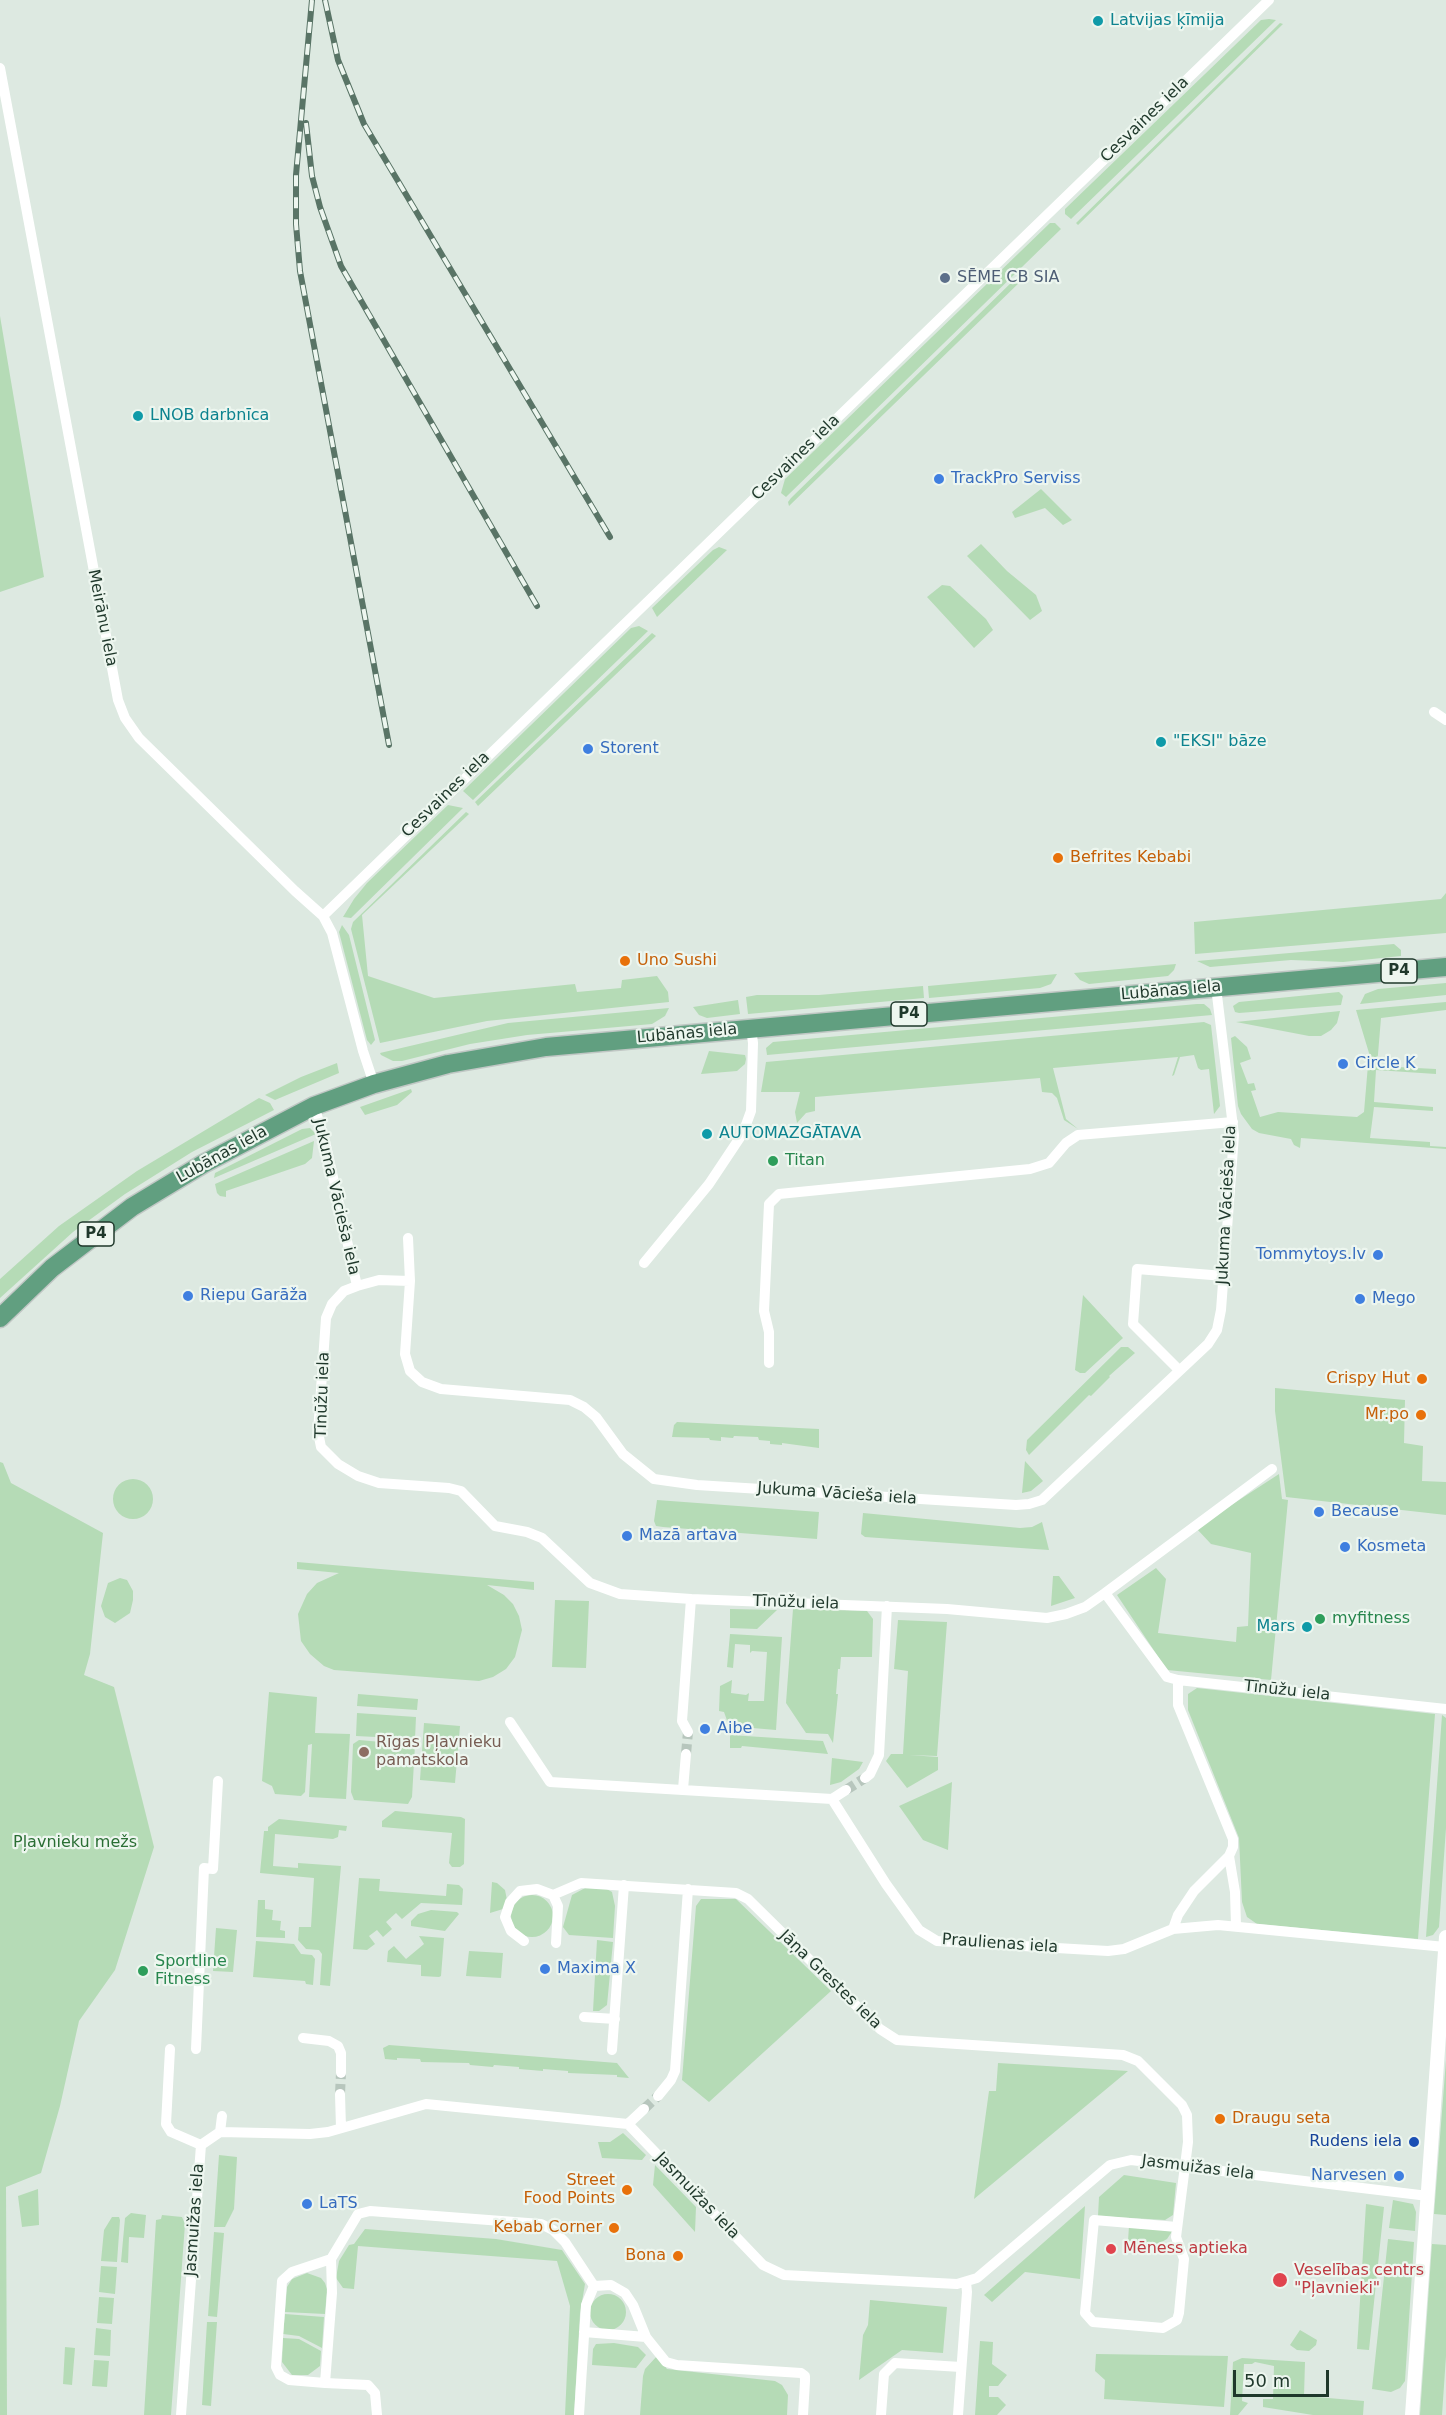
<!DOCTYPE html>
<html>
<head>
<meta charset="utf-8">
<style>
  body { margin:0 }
  #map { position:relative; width:1446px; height:2415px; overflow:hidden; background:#dde9e1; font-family:"DejaVu Sans",sans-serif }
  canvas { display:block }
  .scale { position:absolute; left:1233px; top:2370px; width:96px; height:27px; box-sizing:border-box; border:3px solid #1f382b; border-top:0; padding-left:8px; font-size:18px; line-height:21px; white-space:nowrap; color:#1f382b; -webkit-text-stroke:4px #edf6ef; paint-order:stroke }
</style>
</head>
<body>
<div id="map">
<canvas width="1446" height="2415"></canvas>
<div class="scale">50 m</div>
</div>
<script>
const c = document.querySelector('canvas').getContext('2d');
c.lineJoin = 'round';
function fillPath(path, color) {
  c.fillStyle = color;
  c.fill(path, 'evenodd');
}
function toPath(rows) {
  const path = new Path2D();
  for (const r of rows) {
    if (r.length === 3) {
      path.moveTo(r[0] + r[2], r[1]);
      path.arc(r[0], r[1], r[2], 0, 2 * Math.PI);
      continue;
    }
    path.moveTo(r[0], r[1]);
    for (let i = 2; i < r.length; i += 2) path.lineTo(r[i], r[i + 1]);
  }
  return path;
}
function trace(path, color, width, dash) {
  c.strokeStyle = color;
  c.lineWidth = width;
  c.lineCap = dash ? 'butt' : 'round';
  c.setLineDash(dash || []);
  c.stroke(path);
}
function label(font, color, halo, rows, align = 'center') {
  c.font = font + ' "DejaVu Sans",sans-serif';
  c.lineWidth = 4.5;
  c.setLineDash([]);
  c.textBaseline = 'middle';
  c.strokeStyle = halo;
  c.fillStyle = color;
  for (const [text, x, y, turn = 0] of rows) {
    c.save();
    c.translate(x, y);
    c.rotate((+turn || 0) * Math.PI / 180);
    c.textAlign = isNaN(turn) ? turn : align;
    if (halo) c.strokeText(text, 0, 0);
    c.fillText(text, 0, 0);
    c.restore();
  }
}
fillPath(toPath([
  [1269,19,1276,20,1071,219,1065,214,1065,209,1261,20],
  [1280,23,1283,24,1078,225,1076,223],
  [1050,223,1055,223,1061,229,786,497,781,493,785,479],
  [1018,276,1023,279,789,506,788,502,791,498],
  [0,316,44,577,0,592],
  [1041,489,1072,520,1063,525,1045,508,1015,518,1012,512],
  [981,544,1007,571,1036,595,1042,611,1030,620,967,556],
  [719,547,727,550,657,617,652,608,713,550],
  [942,585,950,586,986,619,993,630,974,648,927,597],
  [639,626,648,631,473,800,463,791,631,628],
  [652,633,656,636,478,806,475,802],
  [448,805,463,808,351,918,343,917,354,899,367,883],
  [466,812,469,814,362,915,368,976,434,998,575,984,577,992,621,988,622,980,657,976,668,992,669,1002,487,1021,380,1043,351,929,353,922],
  [1446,893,1446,933,1195,954,1194,922,1441,899],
  [342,925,349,935,375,1040,371,1045,367,1040,339,932],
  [1394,944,1401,950,1401,956,1343,962,1291,960,1210,967,1197,961],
  [1176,964,1174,970,1168,976,1089,984,1080,980,1074,973],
  [1057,974,1051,984,1040,988,929,998,928,986],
  [1446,983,1446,995,1360,1004,1365,994,1378,989],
  [923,986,924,998,748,1014,746,997,757,995,819,995],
  [1339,992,1343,996,1341,1005,1239,1013,1235,1012,1233,1006,1239,1002],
  [738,1000,740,1014,707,1018,699,1015,693,1007],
  [1446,1002,1446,1010,1381,1018,1377,1066,1436,1069,1436,1074,1376,1070,1374,1102,1433,1107,1433,1111,1374,1107,1370,1138,1430,1142,1430,1146,1446,1147,1446,1149,1301,1138,1300,1148,1294,1145,1291,1139,1259,1133,1252,1129,1241,1114,1238,1106,1231,1038,1235,1036,1247,1047,1251,1059,1240,1063,1248,1084,1254,1083,1256,1090,1251,1091,1260,1117,1278,1112,1357,1117,1364,1112,1369,1053,1356,1010],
  [1197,1004,1204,1004,1210,1009,1212,1015,767,1055,766,1048,773,1042],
  [669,1008,665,1016,652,1024,527,1035,470,1044,402,1061,393,1061,381,1055,380,1053,508,1023],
  [1340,1011,1337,1023,1331,1030,1321,1036,1309,1036,1236,1022],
  [1204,1022,1211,1025,1220,1106,1214,1114,1209,1069,1201,1070,1198,1068,1194,1055,1180,1057,1174,1075,1172,1076,1178,1057,1053,1068,1066,1119,1078,1129,1064,1120,1057,1098,1052,1093,1042,1092,1040,1078,815,1097,815,1111,806,1113,797,1123,795,1112,800,1092,761,1092,766,1062],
  [709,1051,745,1055,746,1059,745,1064,737,1071,701,1074],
  [337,1063,339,1073,275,1100,265,1095,301,1077],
  [411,1089,412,1092,397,1105,365,1115,360,1107],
  [259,1098,270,1103,274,1110,192,1152,125,1194,73,1232,0,1298,0,1279,59,1226,137,1171],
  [310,1128,316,1134,214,1178,215,1173,302,1129],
  [314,1141,312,1158,305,1164,226,1191,226,1197,220,1196,217,1193,215,1184],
  [1083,1295,1123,1338,1085,1373,1080,1373,1075,1370],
  [1121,1347,1128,1347,1135,1353,1109,1376,1110,1377,1091,1396,1089,1395,1029,1455,1026,1450,1027,1440],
  [1275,1388,1405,1400,1404,1443,1423,1446,1422,1481,1446,1482,1446,1515,1286,1497,1275,1411],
  [677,1422,819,1429,819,1448,782,1443,782,1445,770,1444,770,1441,759,1440,758,1437,734,1436,733,1438,721,1437,721,1441,710,1440,709,1438,672,1437,674,1425],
  [1025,1461,1043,1481,1031,1491,1022,1493],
  [0,1462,3,1463,11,1483,103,1533,90,1654,84,1675,114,1687,154,1847,115,1970,79,2021,60,2106,41,2173,6,2187,7,2415,0,2415],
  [1279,1474,1282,1499,1288,1500,1271,1680,1167,1670,1117,1595,1156,1568,1166,1579,1158,1633,1236,1642,1237,1627,1248,1626,1251,1553,1211,1544,1196,1528],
  [133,1499,20],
  [657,1500,819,1512,817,1539,663,1527,656,1526,654,1521],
  [863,1513,1020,1528,1032,1527,1042,1522,1049,1550,865,1537,861,1534],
  [297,1562,534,1582,534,1590,487,1585,504,1595,513,1604,519,1616,522,1630,515,1657,506,1669,493,1677,479,1681,334,1670,324,1666,310,1654,301,1641,298,1614,307,1594,317,1583,339,1573,297,1569],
  [1053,1576,1059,1576,1075,1598,1051,1606],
  [120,1578,127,1580,133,1591,133,1600,130,1613,115,1623,105,1617,101,1606,108,1583],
  [555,1600,589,1601,586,1668,552,1667],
  [730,1609,777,1610,757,1629,730,1628],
  [793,1609,867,1611,873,1619,872,1657,841,1657,840,1669,838,1669,836,1694,838,1694,833,1743,828,1734,806,1733,786,1703],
  [898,1620,947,1622,937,1756,909,1755,938,1757,938,1770,907,1788,886,1761,891,1754,903,1754,908,1671,894,1669],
  [730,1634,782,1637,776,1730,729,1726,724,1712,719,1711,720,1686,732,1680,731,1693,746,1695,749,1693,748,1701,764,1701,767,1652,752,1651,750,1653,750,1645,735,1644,733,1668,727,1667],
  [1197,1688,1435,1714,1418,1939,1257,1924,1247,1917,1242,1902,1239,1838,1188,1710,1188,1694],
  [269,1692,317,1697,315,1733,350,1734,346,1799,309,1797,312,1744,308,1745,305,1792,301,1796,275,1794,272,1786,262,1781],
  [358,1694,418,1699,417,1710,357,1706],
  [357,1713,416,1717,415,1739,356,1736],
  [1442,1715,1446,1718,1446,1828,1439,1927,1433,1935,1426,1937],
  [424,1723,460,1726,455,1783,420,1780],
  [730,1735,823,1741,828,1754,742,1746,741,1748,730,1748],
  [359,1740,415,1745,412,1797,408,1804,354,1800,351,1792,353,1744],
  [832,1758,863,1762,859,1769,841,1782,830,1785],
  [952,1782,948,1850,923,1840,899,1806],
  [395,1811,461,1817,465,1819,464,1864,460,1867,452,1867,449,1863,452,1833,382,1827,382,1821],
  [279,1819,347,1826,346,1831,339,1830,338,1837,333,1839,275,1834,273,1866,298,1868,298,1863,341,1866,330,1986,320,1985,322,1954,319,1950,306,1949,298,1940,299,1927,311,1927,314,1878,260,1873,264,1831,268,1831,268,1827],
  [359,1878,380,1879,379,1891,446,1896,447,1884,459,1885,463,1889,462,1905,421,1903,402,1919,396,1913,386,1922,392,1929,383,1937,377,1930,369,1936,375,1944,367,1950,353,1949],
  [492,1882,497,1883,505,1890,507,1900,503,1909,490,1913],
  [587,1887,605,1888,612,1892,615,1906,613,1938,569,1935,563,1927,572,1895],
  [532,1916,21],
  [701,1899,736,1899,831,1991,709,2102,682,2080,696,1906],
  [258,1900,265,1900,265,1909,273,1910,272,1920,281,1921,280,1930,285,1931,285,1938,256,1937],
  [431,1910,457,1912,459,1914,445,1931,411,1926,411,1921,418,1914],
  [216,1928,237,1930,233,1972,213,1971],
  [419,1936,444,1938,441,1976,439,1977,421,1976,421,1965,387,1962,388,1951,394,1946,406,1959,424,1944],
  [597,1940,613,1942,607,2005,599,2011,593,2011],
  [256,1941,294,1944,301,1954,312,1955,315,1959,313,1985,306,1984,305,1981,253,1977],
  [469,1951,503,1953,501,1978,466,1976],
  [389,2045,617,2063,629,2078,617,2077,617,2075,568,2073,568,2071,543,2069,543,2071,519,2069,519,2067,494,2065,493,2067,470,2065,469,2063,421,2062,420,2059,397,2058,397,2060,385,2059,383,2048],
  [1446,2060,1446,2215,1434,2214],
  [998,2063,1128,2071,974,2199,989,2091,996,2091],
  [623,2133,646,2155,642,2160,602,2158,598,2142,610,2142],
  [219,2155,237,2157,234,2209,225,2227,214,2227],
  [655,2165,696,2207,695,2232,653,2185],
  [1124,2175,1176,2183,1173,2215,1165,2220,1098,2216,1099,2197],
  [38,2189,39,2225,22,2227,18,2196],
  [1393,2200,1413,2204,1416,2212,1415,2231,1389,2228],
  [1366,2204,1384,2207,1369,2350,1357,2349],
  [1085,2206,1080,2279,1025,2272,992,2302,984,2295],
  [131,2213,146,2215,144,2238,129,2237,128,2263,121,2262,125,2218],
  [162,2215,182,2217,185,2224,171,2415,144,2415,156,2220,161,2219],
  [112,2217,119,2217,120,2220,117,2262,101,2261,104,2230],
  [1129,2226,1173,2230,1167,2239,1156,2245,1146,2246,1134,2244,1134,2241,1128,2241],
  [365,2229,496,2239,562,2250,585,2284,580,2314,574,2415,565,2415,570,2306,557,2261,358,2246,354,2289,343,2288,336,2278,339,2261,349,2245,354,2244],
  [214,2232,224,2233,217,2317,208,2316],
  [1388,2239,1414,2242,1405,2381,1400,2388,1391,2392,1372,2389],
  [1432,2244,1446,2245,1446,2356,1442,2415,1420,2415],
  [101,2266,117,2267,115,2294,99,2292],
  [307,2273,321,2278,325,2283,327,2289,325,2314,285,2312,287,2287,292,2279],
  [608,2312,18],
  [99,2297,114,2298,112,2324,97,2323],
  [870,2300,947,2307,943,2353,902,2350,859,2380,863,2335,868,2325],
  [285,2314,324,2317,322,2348,299,2336,283,2334],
  [207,2322,217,2322,211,2406,202,2405],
  [96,2328,111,2330,110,2356,94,2355],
  [1300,2330,1317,2340,1316,2345,1309,2351,1297,2350,1290,2345],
  [283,2338,299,2339,321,2351,320,2366,308,2375,292,2375,282,2362],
  [980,2341,993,2342,992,2364,1007,2375,998,2386,989,2386,989,2397,998,2397,1006,2405,997,2415,975,2415],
  [614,2343,638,2347,646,2355,636,2368,592,2365,593,2349,596,2344],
  [65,2347,75,2348,72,2385,63,2384],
  [1096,2354,1228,2356,1224,2407,1104,2399,1105,2380,1095,2371],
  [657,2356,667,2369,775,2381,782,2385,788,2395,787,2415,640,2415,643,2376,645,2369],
  [1242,2358,1305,2362,1304,2396,1364,2401,1363,2415,1313,2415,1263,2407,1263,2399,1273,2399,1274,2366,1255,2362,1252,2364,1244,2364,1242,2401,1248,2403,1238,2415,1230,2415,1233,2362],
  [94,2360,109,2361,107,2387,92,2386]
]), '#b5dbb6');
trace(toPath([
  [686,1754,688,1732],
  [846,1790,865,1778],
  [340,2094,341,2073],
  [644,2109,658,2096]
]), '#b7c6bd', 10, [10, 5]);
const primary = toPath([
  [0,1318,52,1268,132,1207,203,1164,314,1106,374,1084,448,1064,546,1047,1446,967]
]);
trace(primary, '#c0c7c4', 21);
trace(toPath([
  [0,68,118,700,125,718,139,738,295,891,323,916,332,933,363,1051,374,1084],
  [1434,712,1446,720],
  [323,916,1269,0],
  [1216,987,1234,1135,1221,1310,1217,1330,1208,1344,1042,1500,1029,1504,1016,1505,697,1485,654,1479,623,1454,596,1417,584,1407,570,1400,441,1389,422,1382,410,1371,405,1354,410,1281,379,1280,357,1286,344,1291,332,1304,326,1318,318,1432,321,1447,338,1464,358,1476,379,1483,449,1488,461,1491,495,1526,527,1532,542,1538,590,1583,620,1594,691,1599,947,1609,1047,1618,1066,1614,1085,1607,1105,1593,1167,1677,1178,1680,1446,1709],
  [314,1106,325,1141,357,1286],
  [408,1238,410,1281],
  [644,1263,709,1184,743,1133,751,1111,753,1043,751,1028],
  [769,1363,769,1332,764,1311,769,1204,779,1194,1030,1169,1049,1163,1066,1143,1078,1135,1233,1122],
  [1179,1370,1133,1324,1137,1269,1224,1276],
  [1105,1593,1272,1469],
  [1178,1680,1178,1705,1233,1839,1233,1847,1229,1856,1235,1892,1236,1926],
  [510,1722,550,1782,832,1799,886,1884,919,1930,937,1941,1108,1951,1124,1949,1173,1929,1218,1925,1445,1947],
  [688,1732,682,1721,691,1599],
  [865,1778,870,1774,879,1755,887,1606],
  [683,1789,686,1754],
  [832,1799,846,1790],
  [553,1895,558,1906,556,1943],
  [1173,1929,1178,1915,1194,1891,1229,1856],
  [524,1941,511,1931,505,1917,510,1902,520,1891,537,1889,553,1895,581,1883,736,1893,748,1899,880,2029,897,2040,1123,2055,1138,2061,1182,2105,1187,2115,1188,2142,1176,2237,1184,2259,1179,2313,1177,2320,1163,2328,1093,2322,1085,2313,1094,2220,1177,2227],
  [584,2017,615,2019],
  [303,2038,329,2041,338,2046,341,2053,341,2073],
  [170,2049,166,2124,171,2132,201,2145],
  [196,2049,204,1868,213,1869,218,1781],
  [612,2050,624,1885],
  [340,2094,341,2128],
  [658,2096,671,2080,675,2071,688,1889],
  [628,2124,644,2109],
  [220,2132,222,2116],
  [331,2259,292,2272,282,2281,276,2367,280,2375,289,2380,325,2383,332,2293,331,2259,358,2214,370,2211,541,2224,553,2230,565,2242,594,2286,611,2285,625,2293,633,2305,646,2337,666,2362,677,2365,801,2373,805,2376,805,2381,803,2415],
  [584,2332,646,2337],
  [325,2383,368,2385,375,2393,377,2415],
  [181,2415,201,2145,220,2132,310,2134,328,2132,426,2104,628,2124,763,2265,784,2275,957,2284,977,2278,1110,2165,1131,2160,1428,2196],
  [579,2415,586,2305,594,2286],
  [881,2415,884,2374,895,2363,961,2367],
  [958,2415,967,2292,966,2282]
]), '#fff', 10);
trace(toPath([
  [1412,2415,1446,1937]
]), '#fff', 14);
trace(primary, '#619f80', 18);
const rail = toPath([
  [312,0,296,175,296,224,300,271,389,745],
  [325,0,338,60,364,124,610,537],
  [306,123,312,176,320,207,341,266,537,606]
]);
trace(rail, '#597466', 6);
trace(rail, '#edf6ef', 4, [11]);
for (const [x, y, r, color] of [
  [1098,21,6,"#0f9aa8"],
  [945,278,6,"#5c6f8a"],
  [138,416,6,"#0f9aa8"],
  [939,479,6,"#3f7fe0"],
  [1161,742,6,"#0f9aa8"],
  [588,749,6,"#3f7fe0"],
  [1058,858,6,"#e8710a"],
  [625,961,6,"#e8710a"],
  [1343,1064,6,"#3f7fe0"],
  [707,1134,6,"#0f9aa8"],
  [773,1161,6,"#2e9e5b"],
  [1378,1255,6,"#3f7fe0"],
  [188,1296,6,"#3f7fe0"],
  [1360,1299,6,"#3f7fe0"],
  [1422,1379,6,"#e8710a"],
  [1421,1415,6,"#e8710a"],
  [1319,1512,6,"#3f7fe0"],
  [627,1536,6,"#3f7fe0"],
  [1345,1547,6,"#3f7fe0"],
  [1320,1619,6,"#2e9e5b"],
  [1307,1627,6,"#0f9aa8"],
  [705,1729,6,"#3f7fe0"],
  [364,1752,6,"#8d6e63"],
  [545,1969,6,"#3f7fe0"],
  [143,1971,6,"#2e9e5b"],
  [1220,2119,6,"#e8710a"],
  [1414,2142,6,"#1a4fb4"],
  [1399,2176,6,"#3f7fe0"],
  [627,2190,6,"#e8710a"],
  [307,2204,6,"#3f7fe0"],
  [614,2228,6,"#e8710a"],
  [1111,2249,6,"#e0444e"],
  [678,2256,6,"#e8710a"],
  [1280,2280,8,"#e0444e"]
]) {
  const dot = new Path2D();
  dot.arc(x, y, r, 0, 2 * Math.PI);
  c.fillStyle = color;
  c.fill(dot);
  trace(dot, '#edf6ef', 2);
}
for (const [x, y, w] of [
  [1399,971,36],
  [909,1014,36],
  [96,1234,36]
]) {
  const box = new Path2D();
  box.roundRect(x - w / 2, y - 12, w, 24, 4.5);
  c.fillStyle = '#edf6ef';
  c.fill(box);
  trace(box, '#1f382b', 1.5);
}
label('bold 15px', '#1f382b', null, [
  ["P4",1399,971],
  ["P4",909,1014],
  ["P4",96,1234]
]);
label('16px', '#0d838f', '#edf6ef', [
  ["Latvijas ķīmija",1110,21],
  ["LNOB darbnīca",150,416],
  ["\"EKSI\" bāze",1173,742],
  ["AUTOMAZGĀTAVA",719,1134],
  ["Mars",1295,1627,"right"]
], 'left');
label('16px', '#1f382b', '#edf6ef', [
  ["Cesvaines iela",1145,120,-44],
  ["Cesvaines iela",796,458,-44],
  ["Meirānu iela",102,618,79],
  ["Cesvaines iela",446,795,-44],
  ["Lubānas iela",1171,991,-5],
  ["Lubānas iela",687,1034,-5],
  ["Lubānas iela",222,1155,-29],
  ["Jukuma Vācieša iela",336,1197,77],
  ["Jukuma Vācieša iela",1227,1205,-87],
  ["Tīnūžu iela",323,1395,-88],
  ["Jukuma Vācieša iela",837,1494,4],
  ["Tīnūžu iela",796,1603,2],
  ["Tīnūžu iela",1287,1691,6],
  ["Praulienas iela",1000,1944,4],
  ["Jāņa Grestes iela",830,1980,44],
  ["Jasmuižas iela",1198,2168,7],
  ["Jasmuižas iela",697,2196,46],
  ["Jasmuižas iela",195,2220,-86]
]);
label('16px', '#4e5e75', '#edf6ef', [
  ["SĒME CB SIA",957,278]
], 'left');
label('16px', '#366cbe', '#edf6ef', [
  ["TrackPro Serviss",951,479],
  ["Storent",600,749],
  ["Circle K",1355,1064],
  ["Tommytoys.lv",1366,1255,"right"],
  ["Riepu Garāža",200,1296],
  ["Mego",1372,1299],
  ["Because",1331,1512],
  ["Mazā artava",639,1536],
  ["Kosmeta",1357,1547],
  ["Aibe",717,1729],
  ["Maxima X",557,1969],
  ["Narvesen",1387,2176,"right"],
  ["LaTS",319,2204]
], 'left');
label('16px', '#c56008', '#edf6ef', [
  ["Befrites Kebabi",1070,858,"left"],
  ["Uno Sushi",637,961,"left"],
  ["Crispy Hut",1410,1379],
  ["Mr.po",1409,1415],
  ["Draugu seta",1232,2119,"left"],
  ["Street",615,2181],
  ["Food Points",615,2199],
  ["Kebab Corner",602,2228],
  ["Bona",666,2256]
], 'right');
label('16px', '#27864d', '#edf6ef', [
  ["Titan",785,1161],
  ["myfitness",1332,1619],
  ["Sportline",155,1962],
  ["Fitness",155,1980]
], 'left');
label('16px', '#785e54', '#edf6ef', [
  ["Rīgas Pļavnieku",376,1743],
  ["pamatskola",376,1761]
], 'left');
label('16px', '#2a6e34', '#edf6ef', [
  ["Pļavnieku mežs",75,1843]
]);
label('16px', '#164399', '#edf6ef', [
  ["Rudens iela",1402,2142]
], 'right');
label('16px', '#be3a42', '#edf6ef', [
  ["Mēness aptieka",1123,2249],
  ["Veselības centrs",1294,2271],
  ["\"Pļavnieki\"",1294,2289]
], 'left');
</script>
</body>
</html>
